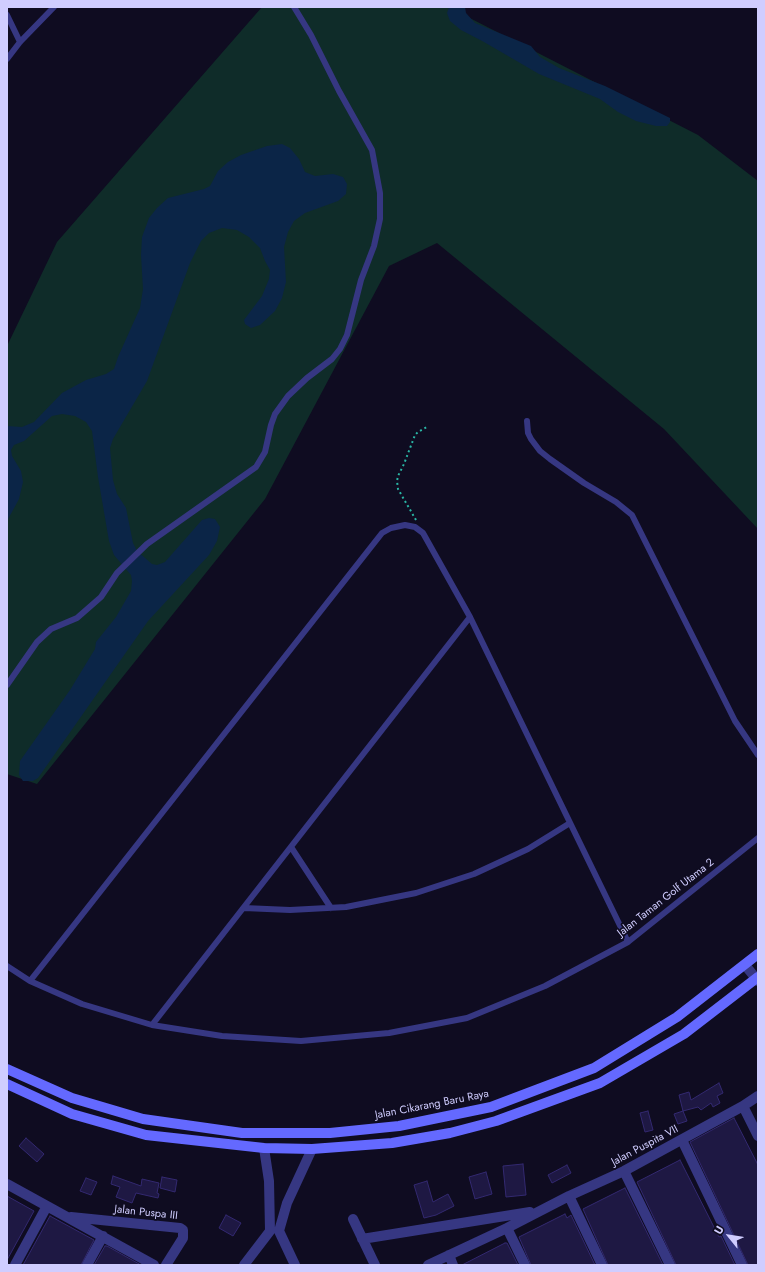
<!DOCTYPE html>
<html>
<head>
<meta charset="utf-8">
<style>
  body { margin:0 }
  #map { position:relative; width:765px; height:1272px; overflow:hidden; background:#0f0c21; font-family:Jost,sans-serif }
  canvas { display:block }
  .frame { position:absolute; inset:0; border:8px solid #d0cdff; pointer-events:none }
  .north { position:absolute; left:709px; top:1216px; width:40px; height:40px; -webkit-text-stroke:3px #0f0c21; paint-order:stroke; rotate:300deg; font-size:11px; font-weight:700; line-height:16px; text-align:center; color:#d0cdff }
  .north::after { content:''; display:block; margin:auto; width:14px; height:18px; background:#d0cdff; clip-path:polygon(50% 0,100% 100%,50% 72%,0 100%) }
</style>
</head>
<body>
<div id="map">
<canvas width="765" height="1272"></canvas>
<div class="frame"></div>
<div class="north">U</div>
</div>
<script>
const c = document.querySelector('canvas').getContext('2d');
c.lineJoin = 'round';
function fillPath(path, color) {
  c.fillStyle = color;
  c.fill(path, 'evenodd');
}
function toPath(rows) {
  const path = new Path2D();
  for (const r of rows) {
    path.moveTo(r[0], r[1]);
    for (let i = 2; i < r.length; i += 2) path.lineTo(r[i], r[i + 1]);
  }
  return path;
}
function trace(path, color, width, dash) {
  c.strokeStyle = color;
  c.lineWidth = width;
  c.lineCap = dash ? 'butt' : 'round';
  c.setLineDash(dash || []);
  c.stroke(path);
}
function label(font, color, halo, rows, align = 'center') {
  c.font = font + ' Jost,sans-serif';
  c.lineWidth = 3.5;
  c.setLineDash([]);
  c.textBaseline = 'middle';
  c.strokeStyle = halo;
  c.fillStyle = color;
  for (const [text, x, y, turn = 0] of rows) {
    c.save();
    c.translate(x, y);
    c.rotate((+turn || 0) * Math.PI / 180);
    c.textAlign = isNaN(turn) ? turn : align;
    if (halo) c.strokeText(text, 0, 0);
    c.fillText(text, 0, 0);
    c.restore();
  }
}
fillPath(toPath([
  [262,7,462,7,458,12,698,135,758,181,758,529,664,429,437,243,389,266,265,499,37,784,7,774,7,346,57,242]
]), '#0f2c29');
fillPath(toPath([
  [449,7,465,7,466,13,475,23,531,46,540,57,559,68,605,86,670,118,670,122,667,126,656,126,636,121,618,112,600,99,539,74,484,42,461,30,450,21,447,13],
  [282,144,290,148,299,159,305,172,315,176,333,174,343,177,347,184,346,194,338,201,305,213,294,221,288,232,284,247,286,282,282,298,275,311,260,325,251,328,245,324,244,320,262,296,269,279,270,270,265,261,260,248,249,237,237,230,222,228,209,233,201,241,190,263,147,381,113,439,110,448,113,480,117,494,126,508,133,543,137,551,152,564,157,565,165,562,202,520,209,518,215,519,220,527,217,541,209,555,148,621,38,778,33,781,23,781,19,775,20,761,70,690,95,649,96,642,116,617,131,591,132,581,131,575,114,555,109,541,98,477,92,431,86,422,75,416,62,414,52,416,24,441,14,445,11,450,12,456,21,471,23,482,19,499,7,521,7,426,22,427,34,422,62,393,86,380,106,374,114,369,118,357,140,308,143,289,141,255,142,237,149,218,157,208,168,198,204,189,210,186,218,171,228,162,241,155,267,146]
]), '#0b2547');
const building = toPath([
  [719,1083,723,1093,717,1096,720,1103,713,1107,711,1103,701,1110,698,1107,683,1111,679,1095,689,1092,691,1100,719,1083],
  [648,1111,653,1130,645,1132,640,1113,648,1111],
  [683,1111,687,1121,678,1124,674,1114,683,1111],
  [734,1118,758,1165,758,1265,748,1265,690,1142,734,1118],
  [26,1138,44,1154,37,1162,19,1146,26,1138],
  [680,1160,719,1237,721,1236,735,1265,676,1265,637,1182,680,1160],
  [523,1164,526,1195,506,1197,503,1166,523,1164],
  [567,1165,571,1173,552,1183,548,1175,567,1165],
  [486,1172,492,1194,475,1199,469,1177,486,1172],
  [113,1176,141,1186,142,1179,159,1183,157,1193,159,1194,158,1198,136,1193,132,1203,116,1197,120,1187,111,1184,113,1176],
  [162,1177,177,1180,175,1192,160,1188,162,1177],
  [86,1178,97,1182,91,1195,80,1191,86,1178],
  [427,1181,433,1202,448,1194,454,1206,436,1215,424,1218,414,1185,427,1181],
  [625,1188,663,1265,608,1265,583,1209,625,1188],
  [7,1196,34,1211,7,1260,7,1196],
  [565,1214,567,1218,571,1215,595,1265,531,1265,519,1237,565,1214],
  [226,1215,241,1223,233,1236,219,1228,226,1215],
  [50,1216,94,1240,81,1265,23,1265,50,1216],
  [505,1243,507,1243,518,1265,462,1265,505,1243],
  [105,1246,107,1246,141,1265,94,1265,105,1246]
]);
fillPath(building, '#1e1843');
trace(building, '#332970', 1);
trace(toPath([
  [416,520,398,489,397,481,398,476,404,464,415,435,418,432,427,427]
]), '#2ab6a5', 2, [2, 3]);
trace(toPath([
  [7,15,20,42],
  [7,59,20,42,54,7],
  [527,421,528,433,531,439,540,451,550,459,584,483,616,502,632,515,735,721,758,755],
  [7,685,37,642,51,629,77,618,101,597,117,573,147,544,256,467,265,452,271,425,275,414,288,396,307,378,332,359,340,349,347,335,361,280,374,246,380,219,380,193,372,150,339,91,311,35,294,7],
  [291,847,331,908],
  [244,908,290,910,346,907,416,893,474,874,528,849,570,823],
  [7,966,30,981,82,1004,152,1025,222,1036,301,1041,389,1033,467,1018,545,986,628,942,758,838],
  [30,981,382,533,391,528,405,525,415,527,423,533,470,617,628,942],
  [152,1025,470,617]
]), '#363782', 6);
trace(toPath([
  [745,965,758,981],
  [743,1106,758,1136],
  [682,1140,742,1265],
  [264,1148,269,1181,270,1231],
  [624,1171,670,1265],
  [7,1184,154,1265],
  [569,1196,602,1265],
  [71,1217,180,1228,183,1230,183,1238,166,1265],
  [353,1219,375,1265],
  [507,1228,525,1265],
  [279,1231,287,1203,312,1149],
  [279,1231,295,1265],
  [362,1239,530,1212],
  [449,1255,453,1265],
  [15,1265,47,1206],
  [87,1265,103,1236],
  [244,1265,270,1231],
  [428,1265,507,1228,569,1196,624,1171,743,1106,758,1096]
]), '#363782', 10);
trace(toPath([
  [7,1069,72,1098,143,1119,242,1133,330,1133,399,1126,491,1107,594,1068,677,1017,758,954],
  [7,1084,72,1114,146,1135,264,1148,312,1149,392,1143,450,1133,496,1121,600,1083,684,1034,758,977]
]), '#6469ff', 10);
label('11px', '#d0cdff', '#0f0c21', [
  ["Jalan Taman Golf Utama 2",666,898,-38],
  ["Jalan Cikarang Baru Raya",432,1105,-11],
  ["Jalan Puspita VII",645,1146,-28],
  ["Jalan Puspa III",146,1213,6]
]);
</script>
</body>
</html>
